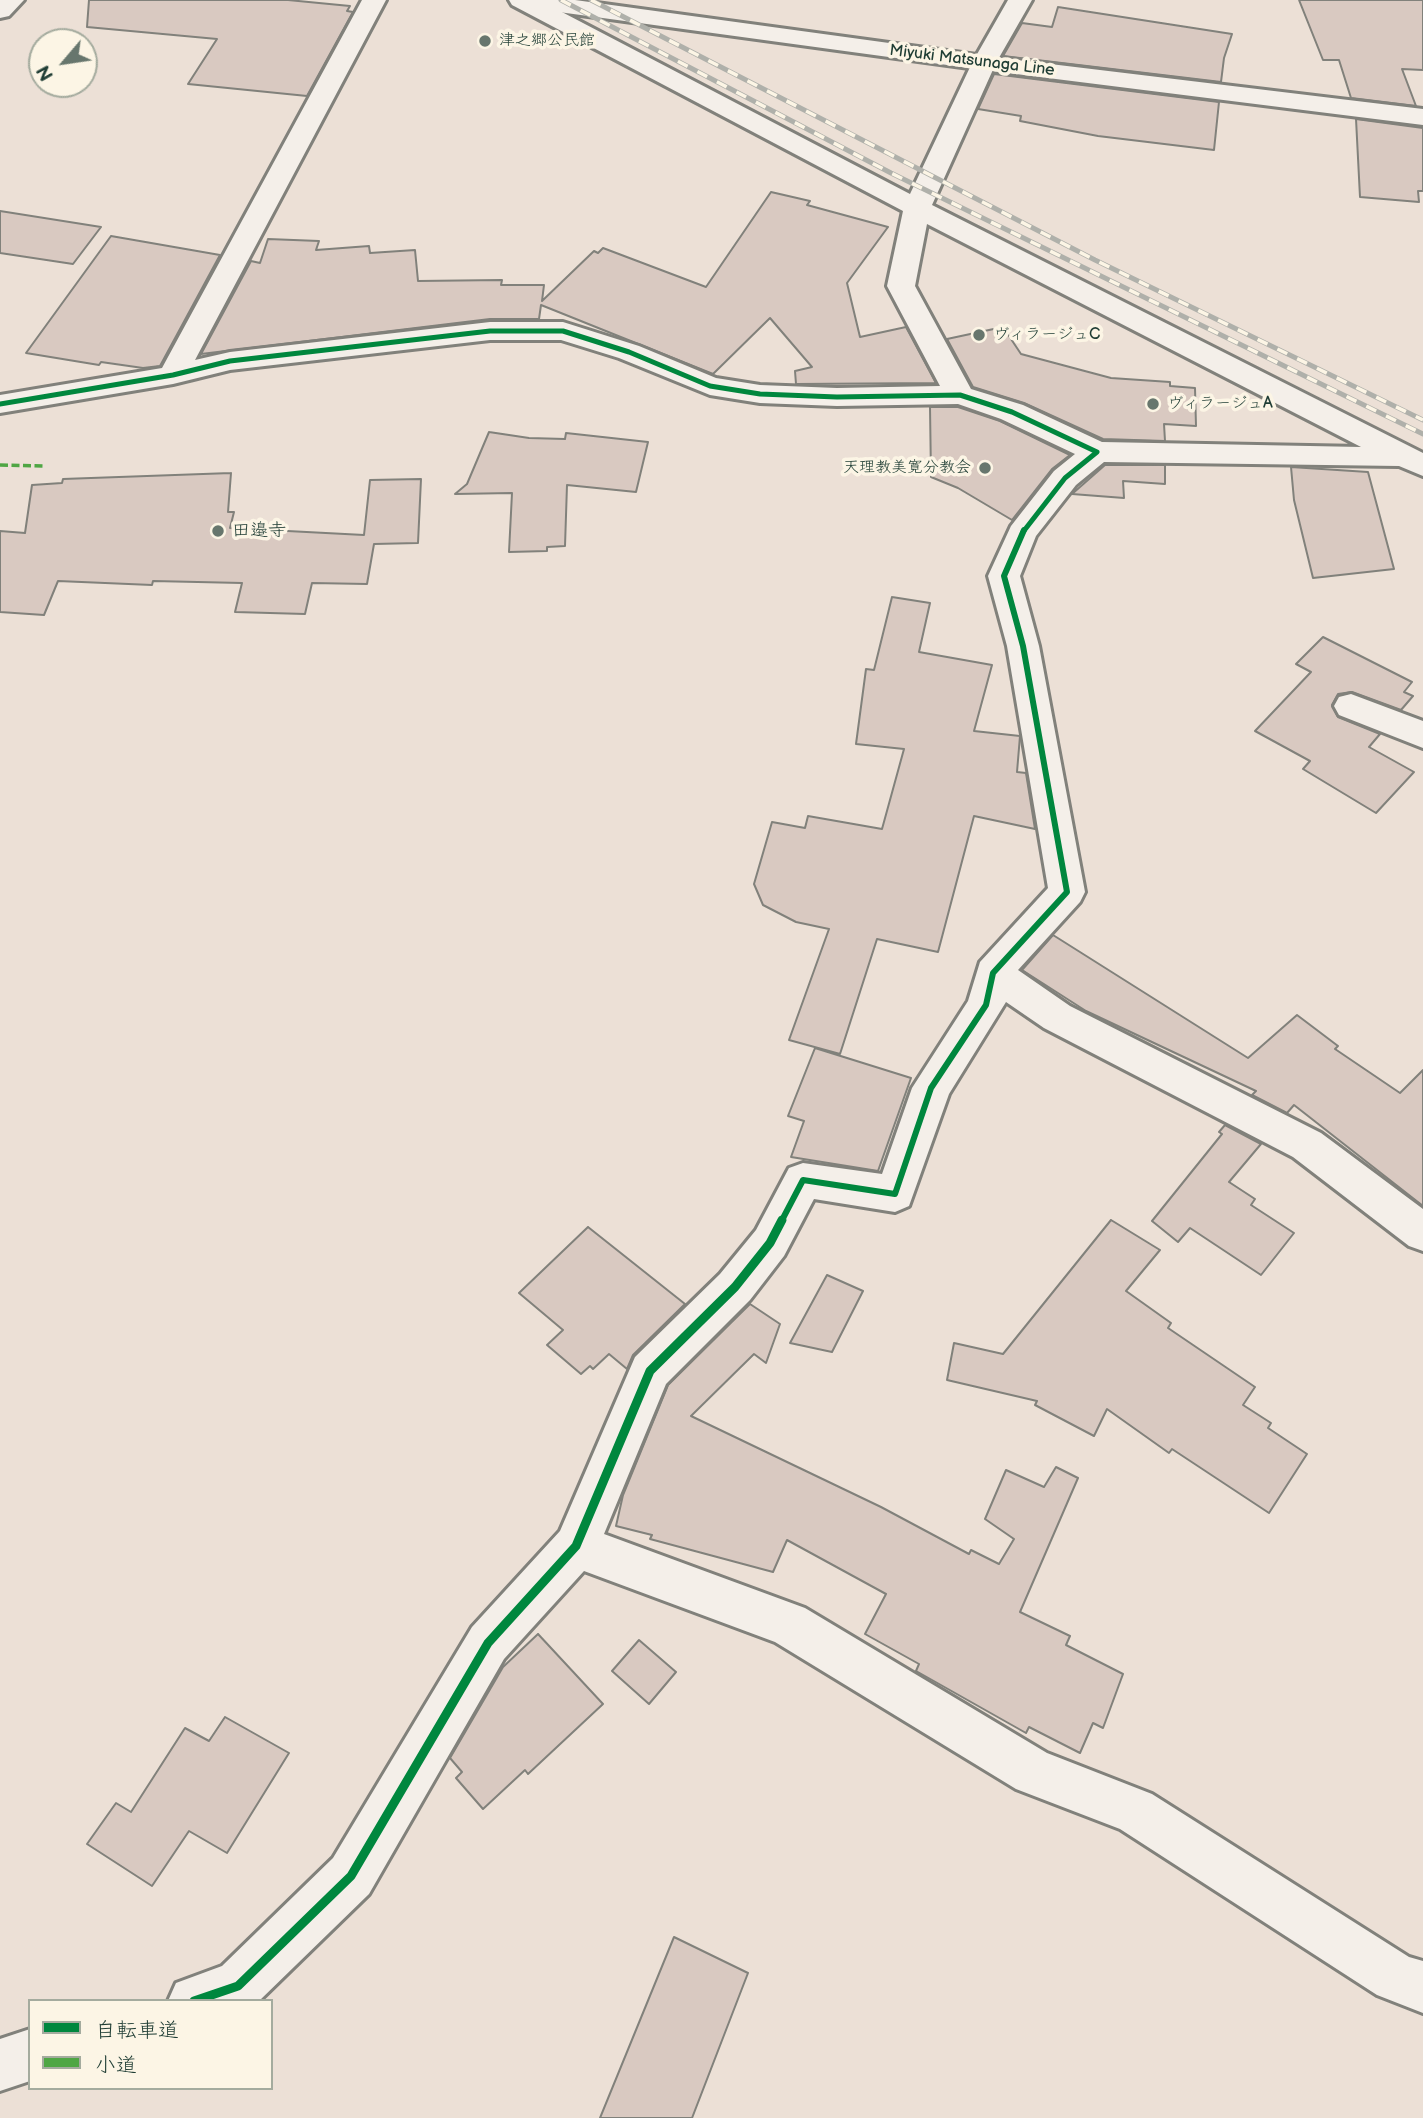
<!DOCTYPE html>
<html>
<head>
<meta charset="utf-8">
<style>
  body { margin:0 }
  #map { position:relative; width:1423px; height:2118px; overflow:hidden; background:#ece0d6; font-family:"Balsamiq Sans","Klee One",sans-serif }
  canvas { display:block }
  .legend { position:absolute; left:28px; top:1999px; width:245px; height:91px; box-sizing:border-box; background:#fcf5e5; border:2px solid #a4ab9e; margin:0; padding:9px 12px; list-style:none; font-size:21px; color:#1f3d34 }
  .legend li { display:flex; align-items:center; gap:14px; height:35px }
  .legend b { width:35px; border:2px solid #a4ab9e }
  .north { position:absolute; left:28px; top:28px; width:70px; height:70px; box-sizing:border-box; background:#fcf5e5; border:2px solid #a4ab9e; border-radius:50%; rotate:241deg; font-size:19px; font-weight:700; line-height:28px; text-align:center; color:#1f3d34 }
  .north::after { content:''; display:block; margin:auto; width:24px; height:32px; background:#67766d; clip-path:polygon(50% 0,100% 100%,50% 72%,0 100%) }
</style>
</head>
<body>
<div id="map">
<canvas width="1423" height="2118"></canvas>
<ul class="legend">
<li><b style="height:9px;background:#00873e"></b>自転車道</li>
<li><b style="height:9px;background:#4fa644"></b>小道</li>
</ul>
<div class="north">N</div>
</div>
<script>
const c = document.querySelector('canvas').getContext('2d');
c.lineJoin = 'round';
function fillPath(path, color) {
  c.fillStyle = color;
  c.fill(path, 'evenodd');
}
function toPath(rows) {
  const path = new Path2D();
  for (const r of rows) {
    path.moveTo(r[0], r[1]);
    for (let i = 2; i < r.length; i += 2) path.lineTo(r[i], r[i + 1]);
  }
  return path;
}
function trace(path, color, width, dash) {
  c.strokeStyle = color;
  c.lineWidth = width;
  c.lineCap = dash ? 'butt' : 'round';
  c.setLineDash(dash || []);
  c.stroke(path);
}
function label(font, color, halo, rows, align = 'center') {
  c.font = font + ' "Balsamiq Sans","Klee One",sans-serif';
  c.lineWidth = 7;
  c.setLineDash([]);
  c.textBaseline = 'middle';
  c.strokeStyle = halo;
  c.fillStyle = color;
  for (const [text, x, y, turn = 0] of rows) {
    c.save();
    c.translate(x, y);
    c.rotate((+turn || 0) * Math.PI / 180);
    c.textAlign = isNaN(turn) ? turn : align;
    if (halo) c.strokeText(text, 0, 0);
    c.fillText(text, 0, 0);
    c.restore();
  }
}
const building = toPath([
  [89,0,288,0,350,6,347,11,353,12,307,96,188,84,217,39,87,27,89,0],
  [1299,0,1423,0,1423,70,1402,69,1416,106,1351,98,1339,60,1323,60,1299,0],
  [1058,7,1232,34,1224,58,1221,82,1003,56,1022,23,1052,27,1058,7],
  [994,74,1219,102,1214,150,1098,136,1020,121,1021,116,978,109,994,74],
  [1356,119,1423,128,1423,191,1418,191,1419,202,1360,197,1356,119],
  [771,192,810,201,807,205,888,227,847,283,860,337,906,327,936,383,796,384,795,371,812,367,770,318,713,374,541,305,539,319,490,319,201,354,251,261,260,263,268,239,319,241,316,250,369,246,370,253,415,250,418,281,502,280,501,285,544,285,542,301,594,251,598,253,603,248,706,287,771,192],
  [0,211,101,227,73,264,0,253,0,211],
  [111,236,220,255,160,366,143,368,101,362,99,365,26,353,111,236],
  [1003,327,1021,354,1111,378,1170,382,1170,386,1195,388,1196,426,1164,424,1165,441,1103,439,1024,403,973,387,947,339,1003,327],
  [930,407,958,407,1000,421,1070,455,1052,469,1012,520,958,488,931,477,930,407],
  [489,432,529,438,565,439,566,433,648,442,636,492,567,485,565,546,547,547,547,551,509,552,512,493,455,494,467,484,489,432],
  [1105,465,1165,465,1165,484,1123,481,1124,498,1072,494,1105,465],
  [1291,467,1368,472,1394,569,1313,578,1294,500,1291,467],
  [231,473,228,512,234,512,230,528,364,535,370,480,421,479,418,543,374,544,367,584,312,583,305,614,235,612,242,583,153,581,152,585,58,581,44,615,0,612,0,531,25,533,32,485,62,483,63,479,231,473],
  [892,597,930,603,919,652,992,665,974,731,1020,736,1017,772,1026,773,1035,829,974,816,938,952,877,939,840,1054,789,1040,829,929,796,922,763,905,754,884,772,822,805,828,808,816,882,829,904,749,856,744,866,669,874,670,892,597],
  [1323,637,1412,682,1404,692,1413,696,1401,710,1352,692,1338,694,1332,705,1338,717,1380,734,1369,747,1414,772,1376,813,1303,769,1310,761,1255,731,1311,672,1296,664,1323,637],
  [1053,935,1248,1058,1297,1015,1338,1046,1335,1049,1400,1093,1423,1070,1423,1206,1294,1105,1287,1113,1252,1095,1256,1091,1086,1011,1022,970,1053,935],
  [815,1048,911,1078,878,1171,791,1157,804,1121,788,1116,815,1048],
  [1225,1125,1261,1144,1229,1182,1255,1199,1251,1205,1294,1233,1261,1275,1190,1228,1178,1242,1152,1221,1222,1134,1219,1132,1225,1125],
  [1111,1220,1160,1250,1126,1291,1171,1323,1168,1328,1255,1387,1243,1405,1271,1423,1268,1428,1307,1454,1269,1513,1172,1449,1169,1453,1107,1409,1094,1436,1035,1405,1037,1401,947,1380,954,1343,1003,1354,1111,1220],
  [588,1227,685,1304,633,1355,627,1369,609,1354,593,1369,590,1366,581,1374,547,1345,563,1330,519,1293,588,1227],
  [827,1275,863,1291,832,1352,790,1343,827,1275],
  [750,1304,780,1324,766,1363,754,1354,691,1416,881,1507,969,1554,971,1550,999,1564,1014,1539,985,1519,1006,1470,1044,1487,1056,1467,1078,1478,1020,1612,1070,1636,1066,1645,1123,1674,1103,1728,1093,1723,1080,1753,1029,1727,1026,1733,916,1671,919,1664,865,1634,886,1594,787,1540,773,1572,650,1539,652,1535,616,1526,623,1495,668,1385,750,1304],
  [538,1634,603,1704,528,1774,525,1770,483,1809,456,1778,462,1772,450,1758,503,1667,538,1634],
  [639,1640,676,1672,649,1704,612,1671,639,1640],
  [225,1717,289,1753,227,1853,189,1831,152,1886,87,1844,116,1803,131,1812,185,1728,209,1741,225,1717],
  [674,1937,748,1973,692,2118,600,2118,674,1937]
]);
fillPath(building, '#d9c9c1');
trace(building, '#81817b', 2);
const minor = toPath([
  [0,0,24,0,9,16,0,18,0,0],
  [362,0,386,0,195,360,230,352,490,322,563,322,639,346,716,378,760,385,837,388,940,386,887,286,903,211,512,5,509,0,539,0,910,194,972,63,1008,0,1032,0,996,63,932,205,1423,453,1423,476,1399,466,1104,462,1076,485,1036,536,1020,576,1039,646,1085,892,1080,902,1018,970,1070,1006,1321,1133,1423,1209,1423,1251,1409,1246,1293,1157,1044,1028,1006,1002,949,1094,909,1206,895,1212,814,1199,784,1256,750,1300,666,1384,604,1534,805,1608,1047,1753,1152,1794,1409,1957,1423,1961,1423,2013,1377,1995,1120,1829,1016,1789,775,1642,584,1571,504,1659,369,1894,259,2001,168,2001,176,1983,222,1966,333,1858,472,1627,560,1531,635,1357,720,1274,756,1230,789,1168,803,1163,882,1174,912,1088,968,1001,980,962,1048,888,1007,646,988,576,1011,526,1054,471,1075,454,1001,419,958,404,837,406,760,403,710,395,619,358,561,340,490,340,230,370,173,384,0,413,0,395,162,368,362,0],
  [927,224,1361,447,1102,442,1023,405,971,389,915,286,927,224],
  [1351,694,1423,721,1423,748,1339,715,1334,706,1339,697,1351,694],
  [30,2029,30,2081,0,2091,0,2039,30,2029]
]);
const major = toPath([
  [510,0,575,0,984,56,1423,109,1423,125,984,70,522,7,513,5,510,0]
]);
trace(minor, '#81817b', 6);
trace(major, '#81817b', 6);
fillPath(minor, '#f4efe9');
fillPath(major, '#f4efe9');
const rail = toPath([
  [561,0,891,173,1423,434],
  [591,0,1095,260,1423,420]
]);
trace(rail, '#afb0aa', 5);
trace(rail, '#fcf5e5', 3.5, [11]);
trace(toPath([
  [0,465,43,466]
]), '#4fa644', 3.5, [8, 3.5]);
trace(toPath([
  [0,404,173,375,230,361,490,331,563,331,629,352,710,386,760,394,837,397,960,395,1012,412,1097,452,1065,478,1023,532]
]), '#00873e', 5);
trace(toPath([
  [781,1222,803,1180,895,1194,931,1088,986,1005,993,973,1067,892,1023,646,1004,576,1024,530]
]), '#00873e', 6);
trace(toPath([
  [194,2001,238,1986,351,1876,488,1643,576,1546,650,1371,735,1287,770,1243,782,1220]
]), '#00873e', 9);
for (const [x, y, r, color] of [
  [485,41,7,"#67766d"],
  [979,335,7,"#67766d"],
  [1153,404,7,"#67766d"],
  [985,468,7,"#67766d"],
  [218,531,7,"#67766d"]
]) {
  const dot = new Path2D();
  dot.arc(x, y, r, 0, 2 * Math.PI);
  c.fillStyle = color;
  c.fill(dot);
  trace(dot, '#fcf5e5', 2.5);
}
label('16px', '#1f3d34', '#fcf5e5', [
  ["津之郷公民館",499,41],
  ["ヴィラージュC",993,335],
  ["ヴィラージュA",1167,404],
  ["天理教美寛分教会",971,468,"right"]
], 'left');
label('16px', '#1f3d34', '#fcf5e5', [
  ["Miyuki Matsunaga Line",972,61,7]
]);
label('18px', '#1f3d34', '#fcf5e5', [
  ["田邉寺",232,531]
], 'left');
</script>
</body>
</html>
